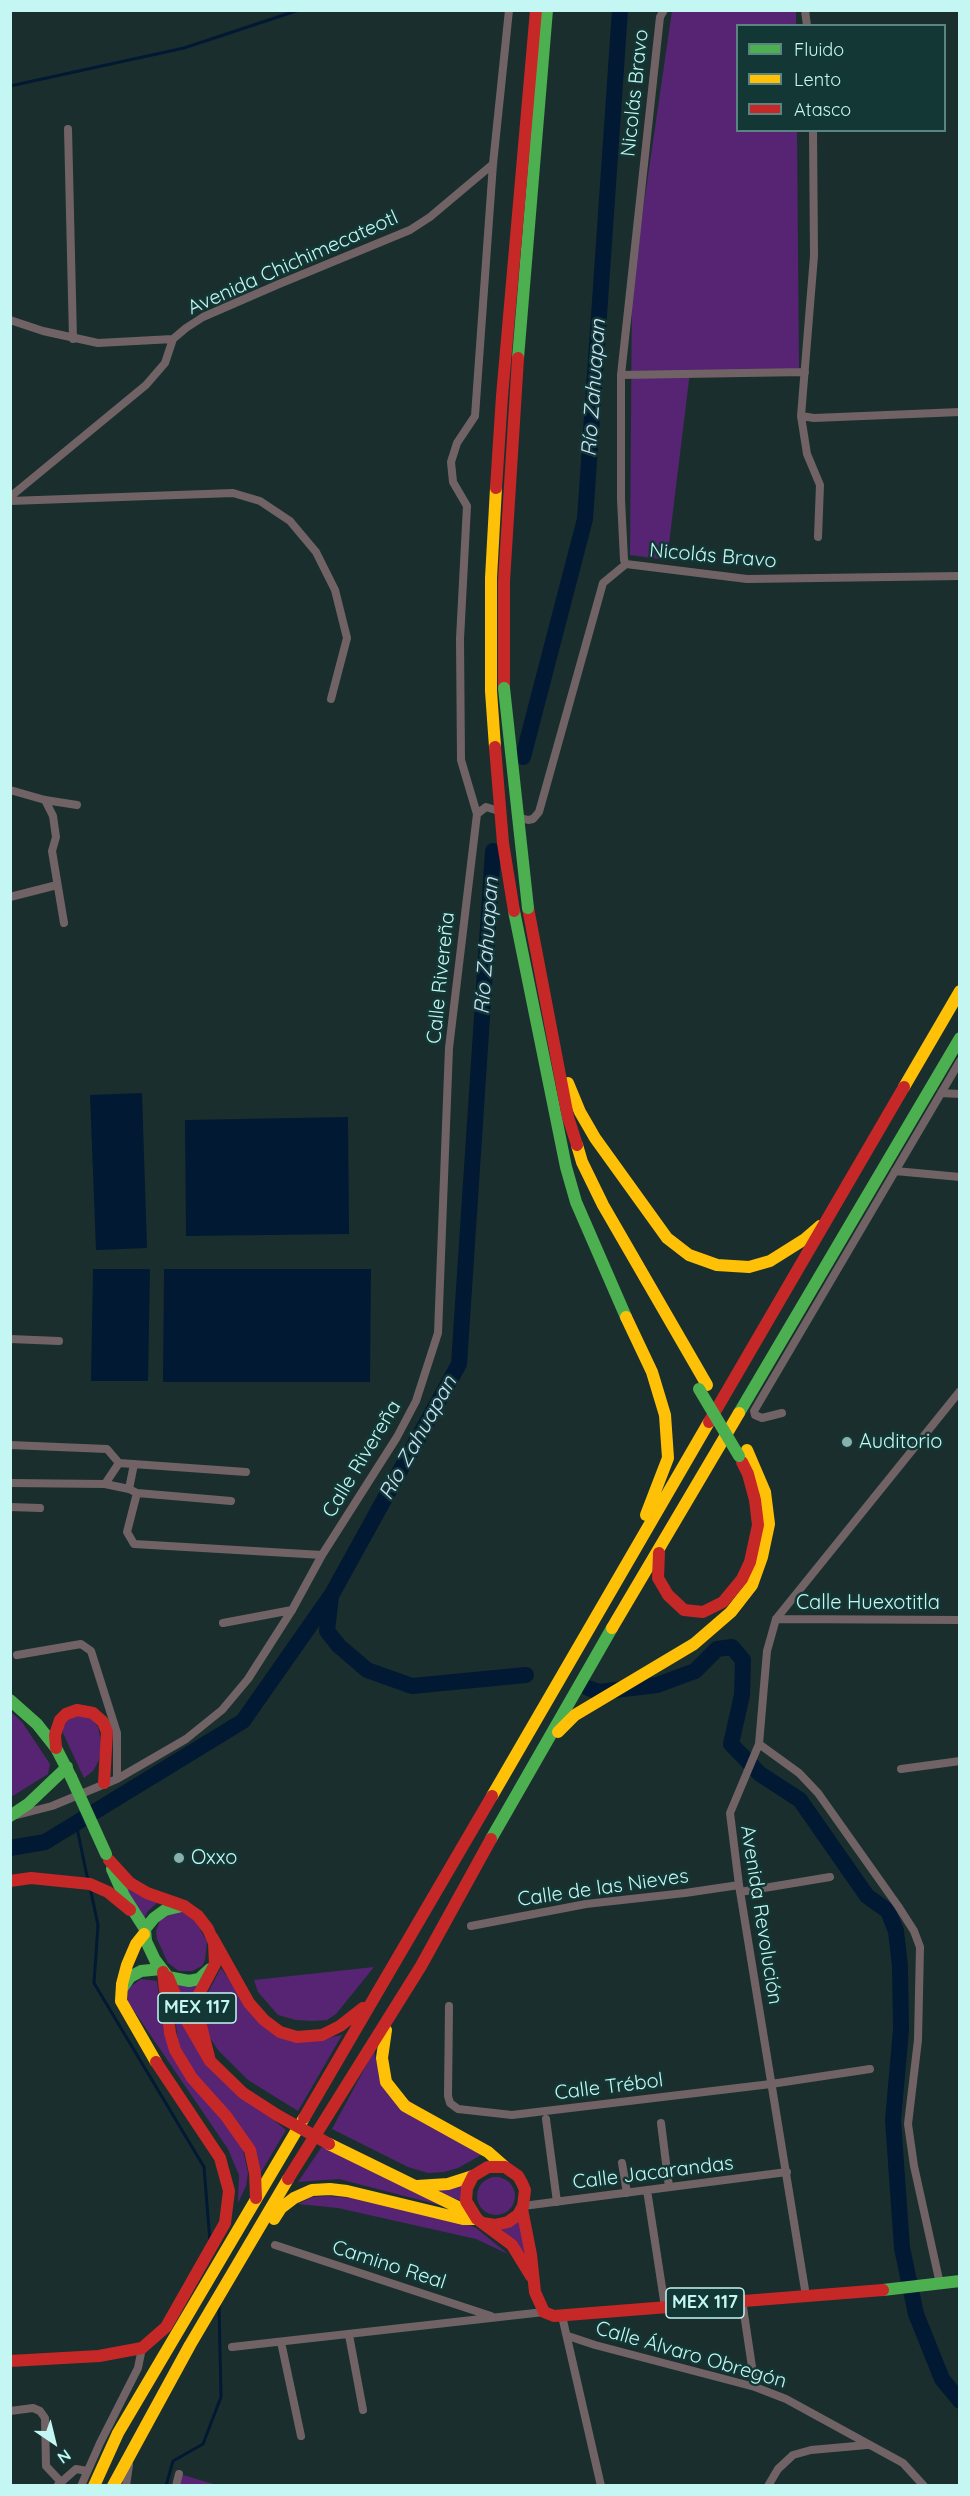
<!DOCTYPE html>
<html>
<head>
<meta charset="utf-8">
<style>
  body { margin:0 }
  #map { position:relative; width:970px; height:2496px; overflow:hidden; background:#1a2f2d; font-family:Quicksand,sans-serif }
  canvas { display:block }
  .frame { position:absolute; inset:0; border:12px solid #c4f7f4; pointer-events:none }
  .legend { position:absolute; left:736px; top:24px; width:210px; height:108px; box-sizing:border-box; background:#123735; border:2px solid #598481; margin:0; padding:8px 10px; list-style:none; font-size:18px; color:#c4f7f4 }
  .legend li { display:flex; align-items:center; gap:12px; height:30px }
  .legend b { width:30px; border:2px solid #598481 }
  .north { position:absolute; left:24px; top:2412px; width:60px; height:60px; -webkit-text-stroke:4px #123735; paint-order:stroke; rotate:145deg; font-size:16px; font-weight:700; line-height:24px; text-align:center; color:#c4f7f4 }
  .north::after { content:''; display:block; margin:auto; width:21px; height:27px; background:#c4f7f4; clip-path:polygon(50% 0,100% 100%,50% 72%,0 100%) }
</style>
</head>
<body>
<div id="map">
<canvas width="970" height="2496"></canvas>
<div class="frame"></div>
<ul class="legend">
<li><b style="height:8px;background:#4caf50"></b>Fluido</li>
<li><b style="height:8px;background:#ffc107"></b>Lento</li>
<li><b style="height:8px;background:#c62828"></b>Atasco</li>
</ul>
<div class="north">N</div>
</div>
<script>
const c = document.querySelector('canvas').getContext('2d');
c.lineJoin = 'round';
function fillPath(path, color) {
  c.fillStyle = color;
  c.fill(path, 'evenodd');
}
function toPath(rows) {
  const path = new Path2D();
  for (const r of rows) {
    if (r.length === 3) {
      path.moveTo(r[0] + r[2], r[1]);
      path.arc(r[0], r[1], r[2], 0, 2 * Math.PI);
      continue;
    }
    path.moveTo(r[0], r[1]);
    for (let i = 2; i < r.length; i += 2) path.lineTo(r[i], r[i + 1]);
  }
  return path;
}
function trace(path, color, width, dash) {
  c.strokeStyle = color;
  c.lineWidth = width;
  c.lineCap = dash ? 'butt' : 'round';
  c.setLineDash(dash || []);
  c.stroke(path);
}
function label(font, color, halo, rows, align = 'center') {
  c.font = font + ' Quicksand,sans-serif';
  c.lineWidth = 5;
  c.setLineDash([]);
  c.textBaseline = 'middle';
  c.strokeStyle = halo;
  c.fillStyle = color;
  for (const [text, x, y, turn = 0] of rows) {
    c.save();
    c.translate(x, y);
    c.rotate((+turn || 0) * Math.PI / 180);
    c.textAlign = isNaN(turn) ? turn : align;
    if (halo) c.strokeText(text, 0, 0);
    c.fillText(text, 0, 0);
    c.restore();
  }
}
fillPath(toPath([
  [672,11,796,11,796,25,738,26,738,130,797,131,799,369,690,372,667,560,630,555,632,286],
  [10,1711,22,1722,50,1764,48,1774,11,1797],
  [82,1714,92,1719,98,1727,102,1746,98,1762,93,1771,84,1778,63,1733,62,1725,66,1721,74,1715],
  [124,1885,136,1893,158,1902,147,1912,143,1923],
  [177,1911,184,1913,196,1922,207,1942,205,1960,202,1966,192,1971,179,1971,168,1963,157,1939,156,1931,160,1920,164,1915],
  [374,1967,336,2014,327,2020,313,2021,296,2020,278,2015,258,1992,254,1980],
  [221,1968,250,2011,313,2041,342,2035,298,2111,248,2080,218,2050,207,2033,204,2025,205,1998],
  [141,1979,157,1981,164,2032,241,2141,248,2173,246,2186,238,2203,239,2175,228,2149,128,2002,127,1989],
  [177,1984,198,1984,191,2019],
  [174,2011,196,2048,248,2100,286,2130,260,2174,180,2054],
  [374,2051,381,2080,483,2154,458,2168,444,2172,428,2173,408,2167,332,2129],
  [323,2145,447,2207,339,2179,298,2182],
  [496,2196,19],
  [463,2183,462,2201,431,2189],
  [326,2196,353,2198,465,2223,476,2228,508,2254,476,2239,338,2208,298,2204,312,2197],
  [520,2216,525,2255,500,2227],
  [183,2475,217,2485,180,2486]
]), '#562473');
fillPath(toPath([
  [142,1093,147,1248,96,1250,90,1095],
  [348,1117,349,1234,186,1236,185,1120],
  [93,1269,150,1269,148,1381,91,1381],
  [164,1269,371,1269,370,1382,163,1382]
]), '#021933');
trace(toPath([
  [10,86,184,48,299,10],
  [76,1823,88,1881],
  [90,1887,98,1925,94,1983,204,2167,210,2242],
  [166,2486,173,2461,203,2444,221,2397,219,2305]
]), '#021933', 3);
trace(toPath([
  [523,757,585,519,620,10],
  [331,1596,327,1631,339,1646,367,1670,412,1686,526,1675],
  [588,1688,599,1692,657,1685,695,1671,717,1649,732,1647,743,1660,742,1695,731,1744,760,1774,800,1800,867,1896,888,1911,896,1931,900,1966,901,2030,893,2120,902,2248,916,2314,942,2379,960,2401],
  [10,1848,45,1842,243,1721,332,1594,459,1364,493,851]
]), '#021933', 16);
trace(toPath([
  [805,10,807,26],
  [68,129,73,339],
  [813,130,814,256,801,416,807,454,820,485,818,537],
  [10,320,43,331,98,343,173,339],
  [621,375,805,372],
  [801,416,814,418,960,412],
  [10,497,146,385,165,363,173,339,186,328,203,317,279,284,410,230,430,217,493,164],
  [10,501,233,493,260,501,290,521,316,552,335,590,347,638,331,699],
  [626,564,624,560,621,499,621,375,660,17,664,10],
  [626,564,747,579,960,576],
  [10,790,45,800,77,805],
  [45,800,53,816,56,837,52,851,64,923],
  [477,814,486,807,502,812],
  [517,817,528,820,533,819,539,812,603,583,626,564],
  [10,897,57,885],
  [941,1093,960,1094],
  [895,1171,960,1177],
  [10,1339,59,1341],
  [782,1413,762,1418,755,1415,754,1411,960,1061],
  [10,1445,107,1449,119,1463],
  [10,1483,105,1484,129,1489,137,1493,231,1501],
  [105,1484,119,1463,246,1472],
  [129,1489,134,1464],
  [137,1493,127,1532,134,1544,322,1555],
  [10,1507,40,1508],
  [776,1619,960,1620],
  [223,1623,292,1610],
  [17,1655,81,1644,91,1651,117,1733,117,1779],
  [759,1744,799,1773,818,1793,898,1906,914,1931,920,1947,918,2040,908,2124,914,2166,940,2284],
  [901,1769,960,1761],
  [17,1815,52,1806,117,1779,186,1739,222,1710,248,1679,292,1610,322,1555,397,1437,416,1401,438,1333,449,1048,477,814,461,760,460,639,467,506,453,482,451,462,457,443,475,416,493,164,509,10],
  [740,1892,830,1877],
  [471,1926,586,1904,685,1893,739,1885],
  [449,2006,448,2096,450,2103,458,2109,512,2115,771,2084,870,2069],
  [546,2119,557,2202],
  [661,2123,669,2187],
  [622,2163,627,2193],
  [647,2190,665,2307],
  [523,2206,787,2172],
  [275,2245,491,2316],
  [806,2296,739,1885,730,1813,759,1744,767,1651,776,1619,960,1391],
  [742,2300,755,2387],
  [562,2316,601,2486],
  [349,2335,363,2410],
  [568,2336,595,2345,755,2387,786,2399,903,2463,924,2486],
  [281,2342,301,2436],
  [232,2347,544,2312],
  [10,2411,33,2408,40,2411,45,2418,46,2466,61,2482],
  [58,2485,76,2469,87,2471],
  [81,2486,100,2443,138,2368,142,2348],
  [126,2486,129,2465],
  [176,2486,179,2474],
  [768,2486,778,2469,793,2455,811,2450,867,2445]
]), '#716365', 8);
trace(toPath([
  [518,358,547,10],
  [514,911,566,1167,576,1202,626,1317],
  [739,1413,960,1038],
  [10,1700,37,1724,56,1748,71,1777],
  [10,1816,28,1804,67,1767],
  [491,1839,612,1628],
  [112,1869,124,1896,145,1929],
  [182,1906,165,1910,154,1918,145,1929,146,1941,155,1960,168,1977,189,1981,199,1979,210,1969],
  [123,1987,130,1977,141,1971,161,1969],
  [883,2290,960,2281]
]), '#4caf50', 12);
trace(toPath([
  [495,747,491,691,491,578,496,488],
  [568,1083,580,1112,595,1138,667,1238,689,1255,717,1265,749,1267,770,1261,805,1239,820,1226],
  [904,1087,960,991],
  [577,1145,582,1162,603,1205,707,1385],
  [626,1317,652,1372,665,1415,668,1458,646,1515],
  [612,1628,739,1413],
  [558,1732,575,1715,694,1644,731,1612,752,1585,762,1557,769,1524,765,1492,747,1450],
  [492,1796,709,1422],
  [144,1934,136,1944,127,1965,122,1984,121,2001,156,2062],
  [386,2030,382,2058,386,2082,405,2106,488,2152,505,2167],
  [329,2144,472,2214],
  [417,2186,448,2184,473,2176],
  [274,2219,281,2208,294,2198,312,2190,330,2189,347,2191,463,2219,477,2219],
  [94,2486,118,2433,304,2118],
  [113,2486,190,2345,288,2179]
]), '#ffc107', 12);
trace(toPath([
  [496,488,502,396,536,10],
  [504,688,504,581,518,358],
  [528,908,568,1117,577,1145],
  [709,1422,904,1087],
  [659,1553,658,1578,668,1595,684,1610,703,1612,723,1602,742,1579,750,1562,758,1525,755,1500,748,1474,742,1462],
  [56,1748,55,1735,60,1720,66,1714,77,1710,93,1713,103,1722,107,1732,104,1783],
  [109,1860,130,1883,147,1893,184,1906,198,1916,208,1929,214,1943,215,1964,199,1994,197,2010,210,2061],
  [10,1881,31,1878,90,1884,108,1892,130,1910],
  [212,1937,249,2003,264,2020,280,2032,297,2037,322,2035,340,2026,363,2008],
  [163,1972,170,2033,175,2050,192,2078,226,2116,250,2150,255,2173,256,2198],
  [168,1977,185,2018,210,2061,243,2093,277,2115],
  [304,2118,492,1796],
  [288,2179,421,1966,491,1839],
  [522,2209,531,2255,535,2292,544,2312,554,2316,883,2290],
  [483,2223,495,2225,508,2222,518,2215,523,2206,525,2190,522,2183,518,2176,505,2167,488,2167,473,2176,467,2188,466,2201,477,2219,512,2245,531,2276],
  [10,2361,99,2356,142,2348,166,2327,225,2223,229,2191,220,2158,156,2062]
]), '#c62828', 12);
trace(toPath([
  [504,688,528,908],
  [699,1389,739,1456],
  [71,1777,106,1854]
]), '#4caf50', 12);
trace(toPath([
  [495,747,503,843,514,911],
  [277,2115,329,2144]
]), '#c62828', 12);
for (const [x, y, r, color] of [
  [847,1442,6,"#88b1ae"],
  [179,1858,6,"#88b1ae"]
]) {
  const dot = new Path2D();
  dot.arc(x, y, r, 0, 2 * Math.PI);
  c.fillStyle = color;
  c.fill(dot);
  trace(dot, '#123735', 2);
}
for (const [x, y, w] of [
  [197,2008,78],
  [705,2303,78]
]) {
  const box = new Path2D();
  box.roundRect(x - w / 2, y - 15, w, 30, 4.5);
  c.fillStyle = '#123735';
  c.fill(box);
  trace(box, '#c4f7f4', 1.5);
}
label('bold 18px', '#c4f7f4', null, [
  ["MEX 117",197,2008],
  ["MEX 117",705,2303]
]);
label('20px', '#c4f7f4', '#123735', [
  ["Nicolás Bravo",635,93,-84],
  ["Avenida Chichimecateotl",293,263,-24],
  ["Nicolás Bravo",713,556,5],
  ["Calle Rivereña",441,978,-84],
  ["Calle Rivereña",362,1459,-59],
  ["Calle Huexotitla",868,1603],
  ["Calle de las Nieves",603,1888,-8],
  ["Avenida Revolución",761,1915,81],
  ["Calle Trébol",609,2087,-7],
  ["Calle Jacarandas",653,2173,-7],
  ["Camino Real",389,2265,18],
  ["Calle Álvaro Obregón",691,2355,16]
]);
label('20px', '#c4f7f4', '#123735', [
  ["Auditorio",859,1442],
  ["Oxxo",191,1858]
], 'left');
label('italic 21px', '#cee3fb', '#123735', [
  ["Río Zahuapan",594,388,-86],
  ["Río Zahuapan",487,946,-86],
  ["Río Zahuapan",418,1438,-61]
]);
</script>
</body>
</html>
